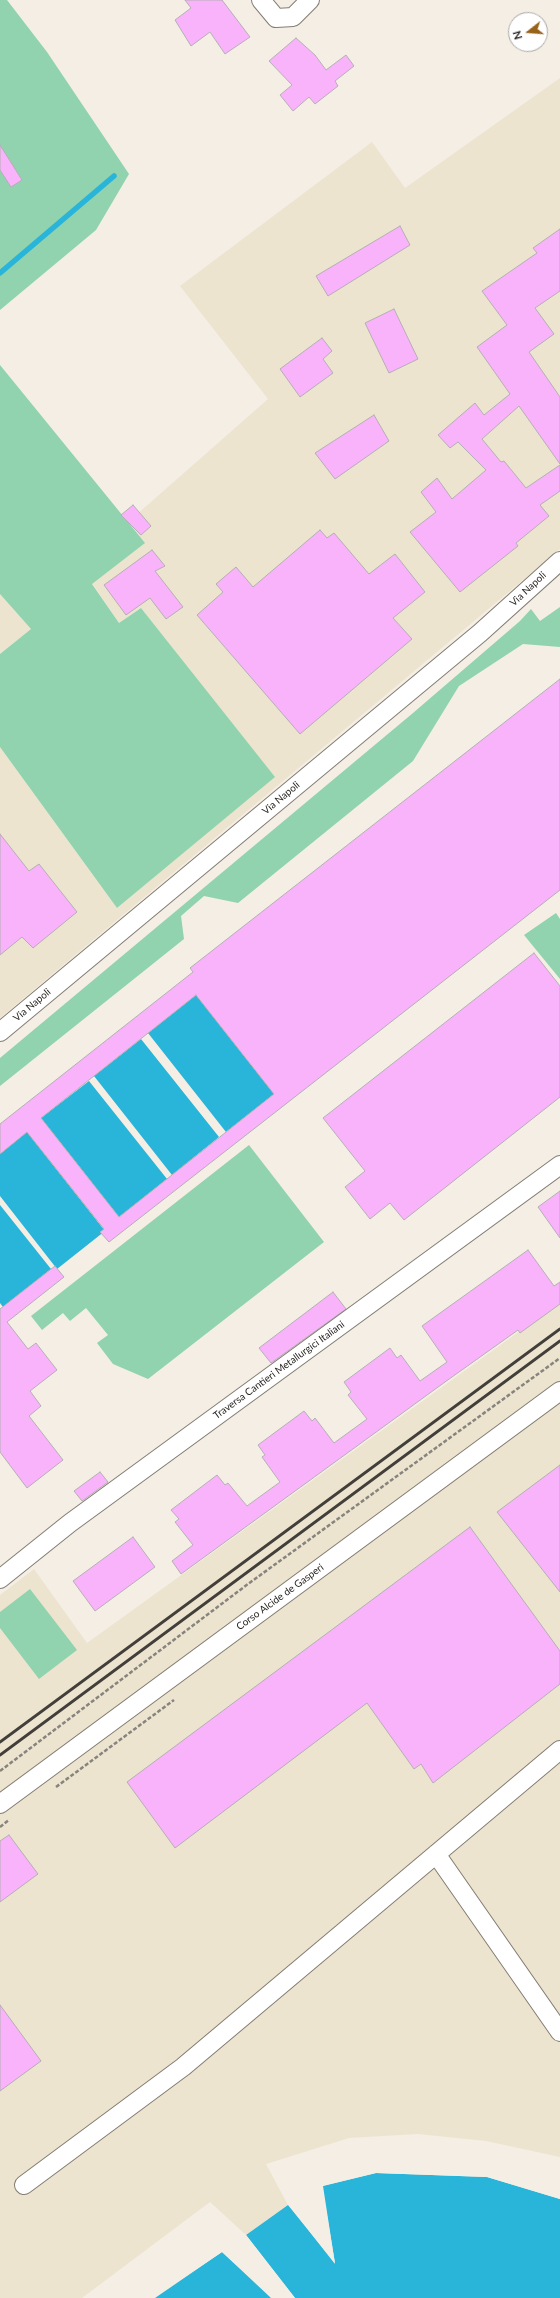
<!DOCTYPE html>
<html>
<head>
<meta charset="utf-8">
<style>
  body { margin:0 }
  #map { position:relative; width:560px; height:2298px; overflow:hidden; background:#f4eee4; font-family:Lato,sans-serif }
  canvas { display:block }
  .north { position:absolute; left:508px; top:12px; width:40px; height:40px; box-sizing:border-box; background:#fff; border:1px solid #aaa9a7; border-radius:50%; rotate:253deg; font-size:11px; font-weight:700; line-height:16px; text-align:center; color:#2a2724 }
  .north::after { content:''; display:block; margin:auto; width:14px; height:18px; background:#976219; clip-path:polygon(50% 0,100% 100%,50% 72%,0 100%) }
</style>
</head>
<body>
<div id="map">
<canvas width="560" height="2298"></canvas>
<div class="north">N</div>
</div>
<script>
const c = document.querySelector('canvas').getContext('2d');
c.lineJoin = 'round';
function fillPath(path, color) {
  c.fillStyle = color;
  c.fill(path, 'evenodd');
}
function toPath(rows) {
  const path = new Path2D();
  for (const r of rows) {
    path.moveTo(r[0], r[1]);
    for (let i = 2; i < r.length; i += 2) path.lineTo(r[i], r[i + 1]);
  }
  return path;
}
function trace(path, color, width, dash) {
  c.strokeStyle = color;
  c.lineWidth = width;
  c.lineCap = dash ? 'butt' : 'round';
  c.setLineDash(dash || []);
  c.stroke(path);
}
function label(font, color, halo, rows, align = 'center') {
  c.font = font + ' Lato,sans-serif';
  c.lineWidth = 3;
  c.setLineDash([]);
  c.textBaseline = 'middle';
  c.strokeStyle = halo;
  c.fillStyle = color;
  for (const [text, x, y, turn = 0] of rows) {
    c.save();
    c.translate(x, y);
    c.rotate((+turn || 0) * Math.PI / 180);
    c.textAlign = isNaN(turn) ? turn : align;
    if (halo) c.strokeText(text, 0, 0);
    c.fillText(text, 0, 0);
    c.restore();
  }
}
fillPath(toPath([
  [560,78,560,549,0,1018,0,747,117,908,274,777,141,608,119,623,92,583,144,543,127,523,268,399,180,286,372,142,405,188],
  [0,594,31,629,0,654],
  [560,1302,560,2157,486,2141,418,2134,349,2138,266,2164,288,2205,246,2235,210,2202,82,2298,0,2298,0,1595,34,1569,87,1643]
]), '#ede4cf');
fillPath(toPath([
  [0,0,7,0,47,52,129,174,96,230,0,310],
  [0,365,145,543,92,584,119,623,141,608,275,777,117,908,0,747,0,654,31,629,0,594],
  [560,607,560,647,523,644,459,686,413,761,238,903,204,896,181,916,184,939,0,1086,0,1058,413,713,520,621,531,609,540,621],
  [556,913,560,919,560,979,524,935],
  [249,1145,324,1242,148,1379,113,1364,97,1343,108,1335,86,1308,70,1321,63,1313,42,1330,31,1316],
  [30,1589,77,1650,39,1679,0,1628,0,1612]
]), '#90d3ae');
fillPath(toPath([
  [196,995,274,1094,226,1132,148,1033],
  [141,1039,219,1137,172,1175,94,1076],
  [89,1081,167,1179,119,1217,41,1118],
  [27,1132,105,1231,57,1269,0,1196,0,1154],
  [0,1205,51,1269,3,1307,0,1303],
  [376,2173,487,2177,560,2199,560,2298,295,2298,246,2235,288,2205,335,2263,322,2186],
  [222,2252,271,2298,155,2298]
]), '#29b4d9');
fillPath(toPath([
  [376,2171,488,2175,560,2197,560,2199,487,2177,376,2173,323,2186,335,2264,287,2203,290,2203,332,2257,321,2185],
  [244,2233,246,2235,295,2298,292,2298,244,2236],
  [222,2250,273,2298,222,2252,153,2298]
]), '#f4eee4');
trace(toPath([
  [0,273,114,176]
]), '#29b4d9', 5.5);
const building = toPath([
  [185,0,222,0,250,37,225,54,210,32,191,46,175,20,191,8,185,0],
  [296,38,315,55,326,70,346,55,354,66,335,81,338,86,315,104,309,97,293,111,280,95,292,85,269,61,296,38],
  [0,145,22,180,11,187,0,170,0,145],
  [400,226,410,245,328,296,316,276,400,226],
  [560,229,560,291,535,308,554,334,529,352,560,397,560,464,519,406,482,439,501,462,504,461,526,488,560,465,560,491,540,505,549,516,516,543,518,546,460,592,410,532,436,512,421,492,437,478,452,499,486,470,458,442,450,448,438,435,475,403,484,415,510,394,477,347,507,325,482,291,537,253,533,248,560,229],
  [394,309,418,359,389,373,365,323,394,309],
  [322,338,332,351,323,359,333,373,300,397,280,369,322,338],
  [374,415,389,441,335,479,315,453,374,415],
  [133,505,151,526,141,535,121,515,133,505],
  [320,530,327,538,334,533,369,574,395,554,425,592,393,618,412,639,300,734,197,615,223,592,216,584,236,567,253,587,320,530],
  [152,550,165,566,155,571,183,607,166,619,150,598,126,615,104,585,152,550],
  [560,679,560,890,109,1242,100,1232,104,1229,27,1132,0,1154,0,1124,193,972,190,968,560,679],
  [196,995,274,1094,119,1217,41,1118,196,995],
  [0,834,29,871,39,864,77,912,33,948,22,937,0,955,0,834],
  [534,953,560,986,560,1097,404,1220,390,1203,370,1219,345,1187,365,1171,323,1118,534,953],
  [560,1191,560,1238,538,1207,560,1191],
  [528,1250,554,1286,560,1282,560,1304,520,1333,518,1330,445,1382,181,1574,172,1561,193,1545,175,1522,179,1519,171,1510,217,1475,225,1485,228,1483,247,1506,280,1482,262,1457,265,1455,258,1445,304,1411,312,1421,315,1418,334,1443,367,1419,348,1395,351,1392,344,1382,390,1348,397,1358,401,1355,420,1381,447,1362,422,1326,528,1250],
  [55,1266,64,1277,7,1322,28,1349,36,1343,57,1370,30,1391,41,1406,29,1416,63,1460,27,1488,0,1452,0,1309,55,1266],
  [333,1292,346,1309,271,1363,259,1348,333,1292],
  [560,1465,560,1592,497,1512,560,1465],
  [100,1472,108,1482,82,1501,74,1491,100,1472],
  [470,1527,560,1651,560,1684,433,1783,421,1764,414,1769,367,1703,175,1848,127,1782,470,1527],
  [133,1537,155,1567,95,1611,73,1581,133,1537],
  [9,1835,38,1874,0,1902,0,1841,9,1835],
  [0,2005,41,2061,0,2091,0,2005]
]);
fillPath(building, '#f8b3fb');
trace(building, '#b6aeb6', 1);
const minor = toPath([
  [261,0,276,18,293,17,310,0],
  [0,1032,480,633,560,561],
  [0,1579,70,1523,560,1165],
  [0,1804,560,1391],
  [436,1854,560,2032],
  [24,2185,183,2067,560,1750]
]);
trace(minor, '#837d74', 20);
trace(toPath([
  [0,1771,248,1584,560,1358],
  [56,1787,174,1700],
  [0,1827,9,1820]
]), '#87837d', 2.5, [4, 2]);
trace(minor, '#fff', 18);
trace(toPath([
  [0,1742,560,1329],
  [0,1755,560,1341]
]), '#423f3b', 3);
label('10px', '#2a2724', '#fff', [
  ["Via Napoli",528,589,-43],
  ["Via Napoli",281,798,-40],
  ["Via Napoli",32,1005,-40],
  ["Traversa Cantieri Metallurgici Italiani",279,1370,-36],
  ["Corso Alcide de Gasperi",280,1597,-36]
]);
</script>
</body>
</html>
